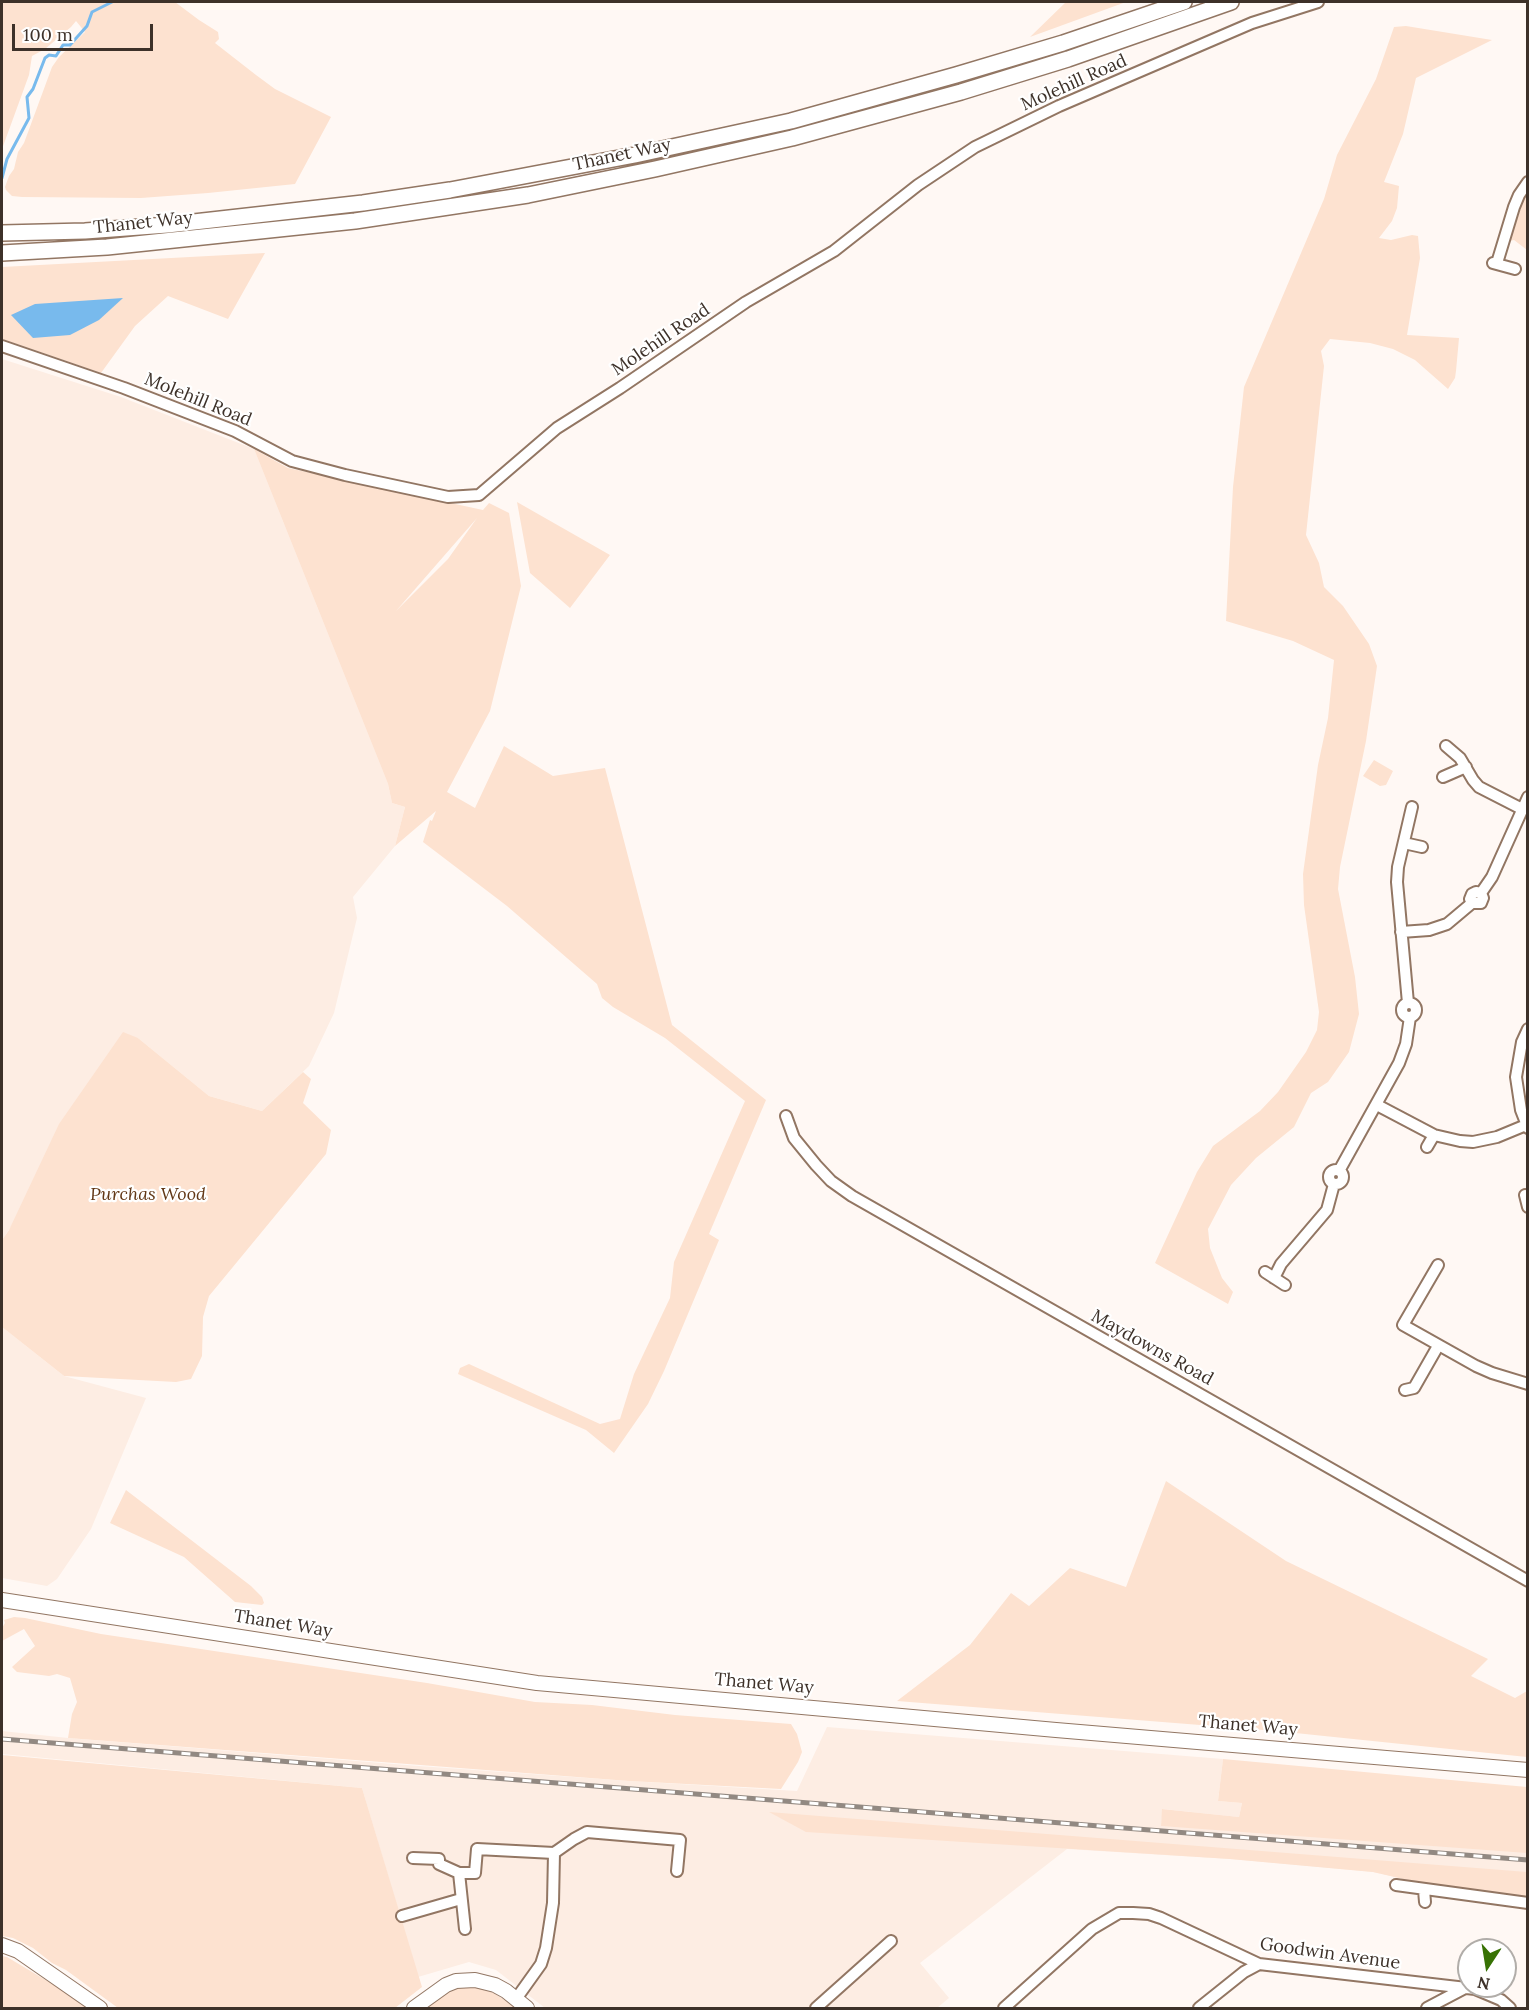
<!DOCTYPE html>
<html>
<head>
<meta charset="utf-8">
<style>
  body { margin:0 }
  #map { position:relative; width:1529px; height:2010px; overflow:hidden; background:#fff8f4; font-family:Lora,serif }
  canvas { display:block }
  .frame { position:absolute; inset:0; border:3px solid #3d3129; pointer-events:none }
  .north { position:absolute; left:1457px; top:1938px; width:60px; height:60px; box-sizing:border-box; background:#fff; border:2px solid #b1ada9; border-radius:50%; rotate:192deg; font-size:16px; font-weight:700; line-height:24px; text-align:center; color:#3d3129 }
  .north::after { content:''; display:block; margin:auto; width:21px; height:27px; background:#377204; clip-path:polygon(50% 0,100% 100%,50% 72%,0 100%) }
  .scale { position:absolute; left:12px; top:24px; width:141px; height:27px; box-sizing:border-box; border:3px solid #3d3129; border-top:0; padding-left:8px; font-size:18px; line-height:21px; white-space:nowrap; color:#3d3129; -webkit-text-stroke:4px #fff; paint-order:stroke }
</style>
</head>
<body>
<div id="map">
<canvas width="1529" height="2010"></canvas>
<div class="frame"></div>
<div class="north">N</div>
<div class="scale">100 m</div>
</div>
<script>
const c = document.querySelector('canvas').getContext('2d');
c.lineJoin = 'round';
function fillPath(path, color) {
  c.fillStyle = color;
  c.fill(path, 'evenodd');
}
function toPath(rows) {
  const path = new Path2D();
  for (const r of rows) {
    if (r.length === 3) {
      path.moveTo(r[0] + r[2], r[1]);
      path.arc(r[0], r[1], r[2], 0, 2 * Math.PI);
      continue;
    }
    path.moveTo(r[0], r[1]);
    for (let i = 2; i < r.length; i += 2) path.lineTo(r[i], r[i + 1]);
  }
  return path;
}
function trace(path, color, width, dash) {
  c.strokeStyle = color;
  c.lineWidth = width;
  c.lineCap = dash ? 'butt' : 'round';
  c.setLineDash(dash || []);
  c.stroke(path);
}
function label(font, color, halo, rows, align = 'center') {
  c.font = font + ' Lora,serif';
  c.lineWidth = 4.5;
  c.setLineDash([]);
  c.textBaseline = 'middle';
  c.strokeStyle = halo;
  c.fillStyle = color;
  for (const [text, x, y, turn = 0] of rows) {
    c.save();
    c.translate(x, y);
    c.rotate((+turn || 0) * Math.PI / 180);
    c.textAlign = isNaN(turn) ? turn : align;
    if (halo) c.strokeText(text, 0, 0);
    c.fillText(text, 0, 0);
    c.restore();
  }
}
fillPath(toPath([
  [2,359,121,397,254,449,388,784,392,803,405,807,395,846,353,897,357,918,334,1013,309,1066,262,1111,209,1096,138,1038,2,1240],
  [2,1327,64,1376,146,1398,91,1529,57,1579,47,1586,2,1578],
  [827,1727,1223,1759,1218,1801,1242,1803,1239,1817,1163,1809,1161,1826,1527,1836,1527,1899,1434,1886,1373,1872,1230,1859,1067,1849,920,1963,949,1998,937,2008,545,2008,496,1970,469,1962,418,1977,362,1788,2,1754,2,1731,68,1738,419,1766,629,1781,797,1791]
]), '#fdede3');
fillPath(toPath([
  [2,2,175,2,199,20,218,32,219,39,215,43,256,75,275,89,331,117,295,184,208,193,141,198,22,197,12,196,6,190,5,187,9,176,14,169,18,152,24,143,52,67,59,57,85,32,76,21,71,27,45,49,32,56,29,75,2,149],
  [1066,2,1126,2,1030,37],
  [1406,26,1492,40,1416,78,1403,134,1384,182,1399,186,1397,208,1392,221,1379,238,1391,240,1412,235,1418,236,1420,258,1407,335,1459,338,1456,371,1455,378,1448,389,1415,360,1393,349,1370,343,1330,339,1321,351,1324,366,1306,535,1319,563,1324,587,1343,606,1369,644,1377,666,1366,741,1340,867,1338,889,1355,977,1359,1014,1349,1052,1328,1082,1311,1093,1294,1127,1256,1158,1231,1185,1208,1229,1210,1248,1222,1278,1233,1292,1228,1304,1155,1263,1197,1172,1213,1146,1260,1111,1278,1092,1306,1052,1317,1030,1319,1012,1304,905,1303,874,1318,765,1328,718,1334,660,1293,641,1226,621,1233,487,1244,387,1324,199,1337,155,1376,79,1394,27],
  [1527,191,1527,250,1514,240,1510,241,1523,201,1522,195],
  [265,253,228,319,168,296,135,326,101,373,2,339,2,267],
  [254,449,288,468,483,510,489,503,509,513,521,586,490,711,447,792,475,808,504,746,553,776,605,768,672,1025,766,1100,709,1234,719,1240,664,1371,648,1404,614,1453,586,1430,458,1374,460,1368,469,1364,600,1424,620,1419,634,1374,670,1298,674,1262,745,1101,665,1038,613,1007,602,998,597,984,507,906,423,842,430,820,432,821,436,811,395,846,405,807,392,803,388,784],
  [477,518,448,559,396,611],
  [517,502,610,555,570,608,530,573],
  [1374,760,1393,771,1386,785,1380,786,1363,776],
  [123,1032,138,1038,209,1096,262,1111,303,1072,311,1079,303,1103,331,1130,326,1154,209,1296,203,1317,202,1356,191,1379,176,1382,64,1376,2,1327,2,1240,9,1230,59,1124],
  [1166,1481,1286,1561,1488,1659,1471,1676,1515,1698,1527,1691,1527,1757,1276,1731,897,1701,970,1645,1011,1593,1029,1606,1070,1568,1126,1587],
  [126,1490,251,1586,262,1597,264,1603,262,1605,235,1602,184,1557,110,1523],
  [14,1617,25,1618,101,1634,427,1683,535,1702,592,1705,675,1715,791,1724,797,1734,802,1752,798,1762,781,1789,629,1781,68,1738,72,1714,77,1702,70,1678,57,1674,49,1676,17,1672,12,1667,35,1646,24,1629,2,1641,2,1628,5,1623,4,1620],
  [2,1755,362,1788,422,1987,395,2008,118,2008,66,1970,52,1963,33,1948,13,1938,2,1936],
  [1223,1759,1527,1787,1527,1853,1161,1826,1162,1809,1239,1817,1242,1803,1218,1801],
  [769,1812,1527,1872,1527,1899,1434,1886,1373,1872,1230,1859,806,1832],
  [2,1956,7,1957,59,1988,87,2008,2,2008],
  [453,1987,474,1987,494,1993,516,2008,421,2008]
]), '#fde2d0');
fillPath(toPath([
  [123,298,99,320,70,335,33,338,11,315,35,304]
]), '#78baed');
trace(toPath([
  [2,178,7,159,29,118,27,97,33,89,45,58,49,55,56,56,63,45,70,45,87,26,92,12,112,2]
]), '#78baed', 3);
const minor = toPath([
  [1493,263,1515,269],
  [1497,263,1514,207,1519,195,1528,182],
  [2,346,124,388,235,431,292,461,345,475,448,497,479,495,557,428,620,388,746,302,834,251,918,185,975,147,1059,106,1252,23,1318,2],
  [1446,746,1460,758,1473,780,1479,787,1522,809],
  [1443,777,1466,767],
  [1404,843,1422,847],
  [1481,893,1492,877,1528,797],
  [1401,932,1429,930,1447,924,1472,903,1481,903,1483,898,1481,893,1476,892,1472,894,1470,899,1472,903],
  [1409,1010,7],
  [1408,1003,1397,882,1398,867,1412,807],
  [1528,1029,1522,1042,1516,1077,1521,1110,1528,1128],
  [1377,1105,1434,1135,1460,1141,1473,1142,1497,1137,1526,1125],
  [786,1116,794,1138,816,1165,831,1181,852,1196,1528,1581],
  [1427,1147,1434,1135],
  [1336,1177,7],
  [1339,1171,1399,1063,1406,1044,1410,1017],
  [1525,1195,1528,1207],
  [1438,1265,1403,1325,1476,1366,1492,1373,1528,1384],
  [1265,1272,1285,1285],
  [1274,1278,1281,1264,1327,1210,1334,1184],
  [1405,1390,1414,1388,1438,1346],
  [413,1858,439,1859,439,1864,459,1873],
  [1396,1885,1528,1903],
  [1424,1890,1425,1902],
  [402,1916,461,1899],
  [465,1929,459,1873,475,1873,477,1849,554,1853,574,1839,587,1832,680,1840,677,1871],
  [516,1999,541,1964,546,1948,553,1903,554,1853],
  [816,2008,891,1941],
  [1004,2008,1092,1929,1119,1913,1133,1913,1149,1914,1161,1918,1259,1964,1475,1989,1501,2000,1510,2008],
  [1199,2008,1244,1972,1259,1964],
  [1427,2008,1463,1989]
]);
const major = toPath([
  [2,1600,537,1683,1056,1730,1528,1770],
  [2,1945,18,1951,100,2008],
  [414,2008,446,1985,456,1981,475,1980,495,1985,506,1991,527,2008]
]);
const highway = toPath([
  [2,233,85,231,167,225,363,203,450,190,635,155,791,121,956,75,1063,43,1184,2],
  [2,253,107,247,355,221,528,195,655,169,792,138,961,92,1068,59,1231,2]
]);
trace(minor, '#927663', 14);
trace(major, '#927663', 16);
trace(highway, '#927663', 18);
trace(minor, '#fff', 10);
trace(major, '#fff', 14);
trace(highway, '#fff', 15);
const rail = toPath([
  [2,1739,1528,1860]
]);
trace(rail, '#928982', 5);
trace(rail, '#fff', 3, [9]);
label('18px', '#3d3129', '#fff', [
  ["Molehill Road",1074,83,-24],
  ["Thanet Way",622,155,-12],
  ["Thanet Way",143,223,-6],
  ["Molehill Road",661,340,-34],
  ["Molehill Road",198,400,22],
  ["Maydowns Road",1152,1348,29],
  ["Thanet Way",283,1624,9],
  ["Thanet Way",764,1684,5],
  ["Thanet Way",1248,1726,5],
  ["Goodwin Avenue",1330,1954,8]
]);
label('italic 18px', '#623715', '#fff', [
  ["Purchas Wood",148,1195]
]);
</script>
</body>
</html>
